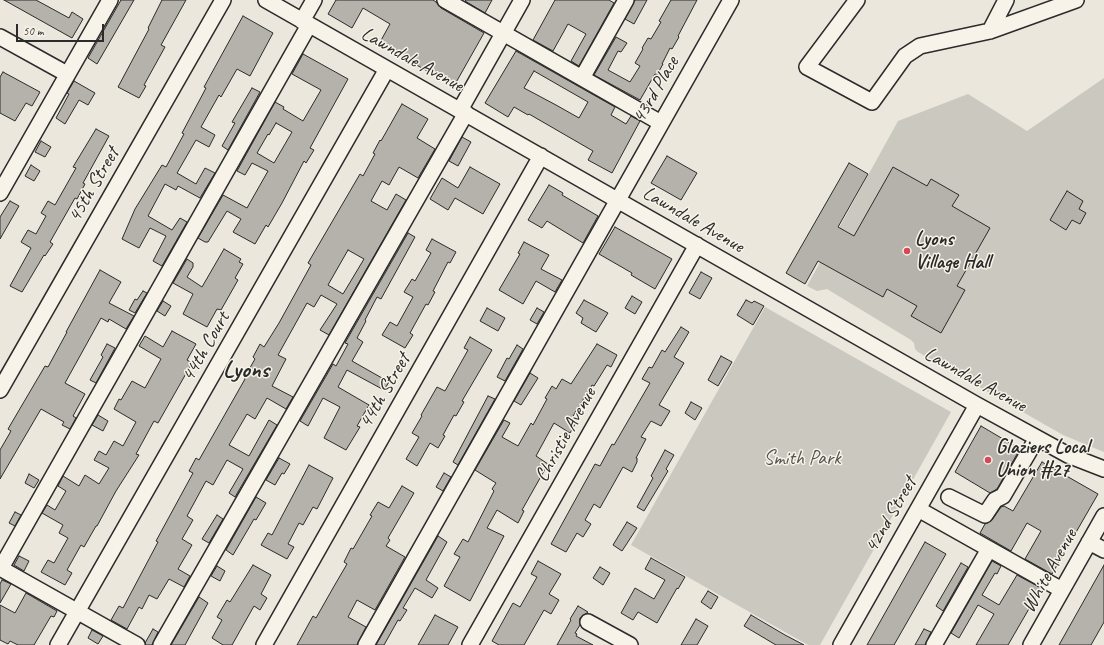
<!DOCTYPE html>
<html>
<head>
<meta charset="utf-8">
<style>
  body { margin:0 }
  #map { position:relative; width:1104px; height:645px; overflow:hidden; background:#ebe7dd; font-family:Caveat,sans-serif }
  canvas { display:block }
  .scale { position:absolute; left:16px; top:24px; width:88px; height:18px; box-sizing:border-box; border:2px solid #2b2b2b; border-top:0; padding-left:5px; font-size:12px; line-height:14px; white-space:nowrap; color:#2b2b2b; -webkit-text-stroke:3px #f7f3e8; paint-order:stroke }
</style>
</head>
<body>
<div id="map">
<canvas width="1104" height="645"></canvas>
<div class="scale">50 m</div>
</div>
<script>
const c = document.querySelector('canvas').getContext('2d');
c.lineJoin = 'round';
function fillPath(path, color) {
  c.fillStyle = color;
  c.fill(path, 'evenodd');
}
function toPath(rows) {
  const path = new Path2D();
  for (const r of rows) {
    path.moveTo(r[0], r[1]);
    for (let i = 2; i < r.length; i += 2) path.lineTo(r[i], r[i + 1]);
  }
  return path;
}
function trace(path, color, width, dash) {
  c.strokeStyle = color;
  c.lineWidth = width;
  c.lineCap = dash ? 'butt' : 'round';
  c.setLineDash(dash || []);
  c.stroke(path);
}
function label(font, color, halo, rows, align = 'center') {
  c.font = font + ' Caveat,sans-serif';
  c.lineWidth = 3;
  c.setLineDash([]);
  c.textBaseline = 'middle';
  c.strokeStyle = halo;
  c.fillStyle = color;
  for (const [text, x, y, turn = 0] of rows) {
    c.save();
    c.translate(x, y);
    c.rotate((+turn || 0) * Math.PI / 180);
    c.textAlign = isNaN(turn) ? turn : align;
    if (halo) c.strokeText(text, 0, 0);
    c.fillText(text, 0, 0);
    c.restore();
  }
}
fillPath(toPath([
  [1104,78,1104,452,1063,435,918,352,915,349,914,343,911,340,827,289,817,291,807,286,898,121,968,94,1027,131],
  [765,307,951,412,820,645,808,645,631,545]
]), '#cbc8bf');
const building = toPath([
  [4,0,36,0,69,18,72,12,83,19,72,38,4,0],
  [121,0,134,0,97,64,88,58,121,0],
  [162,0,186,0,161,45,165,47,144,85,146,86,139,98,118,87,149,29,148,28,162,0],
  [336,0,433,0,436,2,441,8,484,33,454,86,379,44,390,24,363,8,352,28,328,14,336,0],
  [466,0,492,0,485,13,465,1,466,0],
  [555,0,609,0,614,3,579,66,571,61,586,34,568,24,553,51,533,40,555,0],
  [635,0,647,0,634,24,625,19,635,0],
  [671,0,697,0,678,36,679,37,672,49,670,48,662,64,663,64,657,75,655,74,640,100,594,75,616,37,627,43,621,52,618,51,608,70,630,82,640,66,635,63,643,49,642,48,648,38,651,39,661,22,659,21,671,0],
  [243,16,273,33,250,76,237,69,221,97,219,95,201,127,215,135,209,147,196,140,177,173,196,184,205,168,215,173,200,198,178,186,176,190,165,184,148,216,172,230,180,218,187,222,162,266,153,261,166,236,150,228,139,248,122,239,135,209,162,165,166,167,184,134,182,133,206,88,204,87,243,16],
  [516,51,615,107,611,115,626,124,631,116,640,121,612,173,588,160,593,151,529,114,528,115,514,107,508,117,485,103,516,51],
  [534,71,588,102,579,118,556,105,524,88,534,71],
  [303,54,348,79,310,148,314,150,306,163,304,161,282,203,268,227,266,225,255,244,233,232,241,219,227,211,208,242,205,242,198,238,223,195,247,208,268,171,252,163,245,175,237,171,275,102,284,107,283,109,303,121,321,90,292,74,303,54],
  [276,123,292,132,274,163,257,153,268,134,269,135,276,123],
  [3,72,40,92,32,106,26,103,15,121,0,113,0,77,3,72],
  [74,81,95,93,88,105,79,100,65,124,56,118,69,94,67,93,74,81],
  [252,88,260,92,228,150,222,146,235,123,232,122,252,88],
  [402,104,428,119,417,138,435,149,418,178,399,167,389,185,382,181,371,201,387,210,396,194,406,200,329,335,320,330,337,304,321,295,314,307,307,303,278,355,286,359,272,386,293,397,286,409,267,398,255,419,247,414,229,445,249,456,269,420,277,425,235,497,229,493,243,469,227,460,213,485,206,481,187,516,193,520,182,539,192,545,178,569,190,576,184,587,169,579,157,599,149,595,142,609,139,607,127,629,111,620,119,606,123,608,158,542,156,541,193,473,189,471,196,458,199,460,245,379,244,378,255,359,253,357,260,344,264,347,279,323,311,265,308,263,360,174,363,176,375,154,373,153,380,140,381,141,402,104],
  [348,250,364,259,343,294,328,285,348,250],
  [96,129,109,136,83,183,85,184,77,199,75,198,50,242,53,244,45,256,44,255,22,292,10,286,31,248,21,242,28,230,36,234,46,216,41,213,48,201,55,205,76,168,73,167,96,129],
  [462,137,471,142,458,166,449,161,462,137],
  [41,141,51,147,45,157,35,152,41,141],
  [667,156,697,173,681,200,651,183,667,156],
  [849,163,868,174,838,227,854,236,893,167,927,186,931,179,959,195,952,206,990,228,957,286,965,290,941,333,911,316,917,306,887,289,883,297,818,261,805,284,786,273,849,163],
  [31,165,40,171,34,181,25,176,31,165],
  [470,167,500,184,483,214,455,198,448,210,430,199,442,178,458,188,470,167],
  [549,185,563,193,562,195,598,216,583,243,547,221,542,228,528,220,549,185],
  [1067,191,1083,201,1079,209,1086,213,1080,224,1072,220,1066,230,1050,220,1067,191],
  [10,201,19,206,0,239,0,217,10,201],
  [615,227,672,259,655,289,631,275,632,273,599,254,615,227],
  [408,233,415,237,381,299,377,297,365,320,366,321,357,338,363,342,352,361,389,382,384,390,347,370,338,387,369,405,357,426,360,427,346,450,324,438,340,407,323,398,308,426,300,421,333,364,336,366,348,344,345,343,408,233],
  [432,239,456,252,450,263,448,262,433,291,435,292,428,305,426,304,410,333,413,335,405,348,382,335,390,322,397,326,413,297,404,292,412,279,415,281,431,253,426,250,432,239],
  [524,242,549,255,541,269,562,280,555,292,536,281,523,304,499,290,520,254,518,253,524,242],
  [224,249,241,259,239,262,243,264,235,278,238,280,221,310,217,309,207,327,183,314,193,294,173,283,187,259,193,263,193,267,187,277,202,287,224,249],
  [100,270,121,282,109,303,134,316,126,329,109,319,108,322,101,318,65,383,85,394,73,416,76,418,70,429,62,425,64,422,41,409,0,479,0,450,11,431,8,429,45,366,48,367,67,332,66,332,100,270],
  [701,272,712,278,700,299,689,293,701,272],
  [143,291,147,293,135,313,129,310,135,299,137,300,143,291],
  [632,296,642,302,635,314,625,308,632,296],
  [584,300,608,313,596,332,581,323,583,318,576,313,584,300],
  [746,300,752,303,754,301,764,306,753,325,737,315,746,300],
  [163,301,171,306,165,316,157,311,163,301],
  [487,308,505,318,498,331,480,321,487,308],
  [537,308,544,312,537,324,530,320,537,308],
  [681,327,689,332,674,357,684,363,659,405,670,411,661,426,651,421,641,437,646,439,636,458,637,458,637,462,632,472,623,467,600,508,594,504,585,520,591,524,583,537,577,533,566,552,551,544,595,464,600,466,612,444,614,445,650,383,642,379,649,367,652,368,662,350,665,352,681,327],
  [172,331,196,344,187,360,192,363,158,423,154,421,136,454,139,455,116,491,97,526,96,526,84,547,81,545,67,570,72,573,65,585,41,572,48,560,54,563,68,538,59,533,63,525,42,513,47,505,55,510,66,491,58,486,63,476,79,486,85,475,99,484,109,468,94,460,99,451,106,455,114,441,123,446,136,422,114,409,119,399,121,400,132,381,145,388,161,359,139,346,145,336,163,347,172,331],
  [470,337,492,350,462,401,464,402,456,416,454,415,443,435,445,436,438,448,430,443,417,466,406,459,419,437,412,433,422,416,421,415,437,387,445,391,468,350,464,348,470,337],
  [107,344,115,348,96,383,90,380,103,357,101,355,107,344],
  [597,344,617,355,611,367,607,365,594,386,592,385,573,416,578,419,570,433,554,423,536,456,548,464,522,510,524,511,518,523,497,510,487,528,504,536,470,601,444,586,460,557,454,554,463,539,468,542,494,491,492,489,496,483,475,470,504,420,510,423,502,437,518,446,531,423,533,425,547,399,545,398,552,386,556,389,562,379,571,384,597,344],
  [517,345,523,349,505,381,497,377,507,358,509,359,517,345],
  [721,356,732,362,718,386,708,380,721,356],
  [530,373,538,378,521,405,514,401,530,373],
  [488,396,495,399,458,465,453,462,488,396],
  [691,402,702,408,695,420,685,413,691,402],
  [98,415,108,421,103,431,92,425,98,415],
  [981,426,1020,449,997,489,990,493,955,472,981,426],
  [665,450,674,455,666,469,668,471,644,511,637,507,653,478,651,476,665,450],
  [279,458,290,464,284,474,282,473,275,485,266,480,279,458],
  [1042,462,1098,494,1052,574,1025,559,1041,531,1027,523,1011,551,980,533,985,524,992,520,1001,507,1004,506,1013,511,1042,462],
  [309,465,333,478,317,509,313,507,303,525,299,523,288,544,294,547,287,559,261,545,268,533,272,535,309,465],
  [444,473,451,477,443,491,436,487,444,473],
  [29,474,39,480,34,488,25,483,29,474],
  [402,486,414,493,388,538,390,540,386,546,405,557,375,610,357,600,348,617,366,627,357,645,297,645,313,616,316,618,333,588,347,564,344,562,351,548,353,549,372,516,370,515,378,502,389,508,402,486],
  [256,497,266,503,256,520,254,519,233,555,226,550,256,497],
  [15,512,21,515,15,526,9,523,15,512],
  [217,515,223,519,209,543,202,539,217,515],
  [627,522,637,528,622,551,613,545,627,522],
  [438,536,447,542,426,580,438,588,432,598,415,588,403,608,407,610,400,621,398,620,384,645,376,645,438,536],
  [925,542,946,554,894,645,867,645,925,542],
  [19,556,29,561,24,571,14,565,19,556],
  [651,558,685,577,678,589,677,588,657,623,638,612,633,620,621,613,635,588,654,599,665,580,645,569,651,558],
  [538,561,561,574,549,594,559,600,551,614,544,610,524,645,499,645,492,641,513,603,520,607,537,577,531,574,538,561],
  [992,561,1001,566,997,574,995,573,982,595,999,605,1017,575,1041,588,1008,645,976,645,994,614,978,605,959,638,951,633,992,561],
  [961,563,968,567,943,611,936,606,961,563],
  [253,565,271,575,261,594,267,598,260,610,254,606,232,645,223,645,212,638,222,620,217,617,227,600,230,602,253,565],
  [1104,565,1104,622,1091,645,1059,645,1104,565],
  [217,566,225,571,220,581,211,576,217,566],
  [600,567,610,573,603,585,593,578,600,567],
  [2,580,11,584,0,603,0,584,2,580],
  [708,591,718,597,711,609,701,602,708,591],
  [26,593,57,611,54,617,51,616,34,645,18,645,10,641,8,644,0,640,0,605,15,613,26,593],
  [199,597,208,603,185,645,171,645,199,597],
  [578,606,588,612,580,618,580,625,575,633,577,634,576,636,593,645,557,645,571,620,570,619,578,606],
  [435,615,458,627,448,645,418,645,435,615],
  [751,615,785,635,804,645,776,645,744,626,751,615],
  [696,619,708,626,697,645,681,645,696,619],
  [153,629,158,632,152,645,146,645,145,643,153,629],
  [924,629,931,632,925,645,915,645,924,629],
  [92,630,103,636,98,644,88,638,92,630]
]);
fillPath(building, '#b5b2ab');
trace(building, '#2b2b2b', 1);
const minor = toPath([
  [266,0,977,405,1068,455,1104,469],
  [445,0,661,123],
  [857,0,807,67,872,102,905,56,920,46,990,31,1076,0],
  [302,21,314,0],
  [990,31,1006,0],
  [0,37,67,74],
  [582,78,626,0],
  [460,110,522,0],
  [0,193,110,0],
  [0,390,223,0],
  [949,497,985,515,995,500,1003,496,1037,438],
  [918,509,1062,590],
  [1089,542,1104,550],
  [0,568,137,645],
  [1,568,309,25],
  [588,622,630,645],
  [58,645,387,69],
  [161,645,466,113],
  [264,645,541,156],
  [366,645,731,0],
  [470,645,697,245],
  [841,645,977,405],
  [934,645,989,549],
  [1031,645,1104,516]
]);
trace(minor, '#2b2b2b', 18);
trace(minor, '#f7f3e8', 15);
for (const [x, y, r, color] of [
  [907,251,4,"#d1495b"],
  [988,460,4,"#d1495b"]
]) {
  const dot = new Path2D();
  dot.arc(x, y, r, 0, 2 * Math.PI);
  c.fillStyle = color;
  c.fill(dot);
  trace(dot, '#f7f3e8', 1.5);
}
label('20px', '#2b2b2b', '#f7f3e8', [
  ["Lawndale Avenue",412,60,29],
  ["43rd Place",656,90,-60],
  ["45th Street",94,185,-60],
  ["Lawndale Avenue",693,220,30],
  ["44th Court",206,347,-60],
  ["Lawndale Avenue",975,380,29],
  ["44th Street",385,391,-60],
  ["Christie Avenue",566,435,-61],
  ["42nd Street",891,515,-60],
  ["White Avenue",1050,571,-61]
]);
label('bold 20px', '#2b2b2b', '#f7f3e8', [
  ["Lyons",915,240],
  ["Village Hall",915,263],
  ["Glaziers Local",996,448],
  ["Union #27",996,471]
], 'left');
label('20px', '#535250', '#f7f3e8', [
  ["Smith Park",802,459]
]);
label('bold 24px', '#2b2b2b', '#f7f3e8', [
  ["Lyons",246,371]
]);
</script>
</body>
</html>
